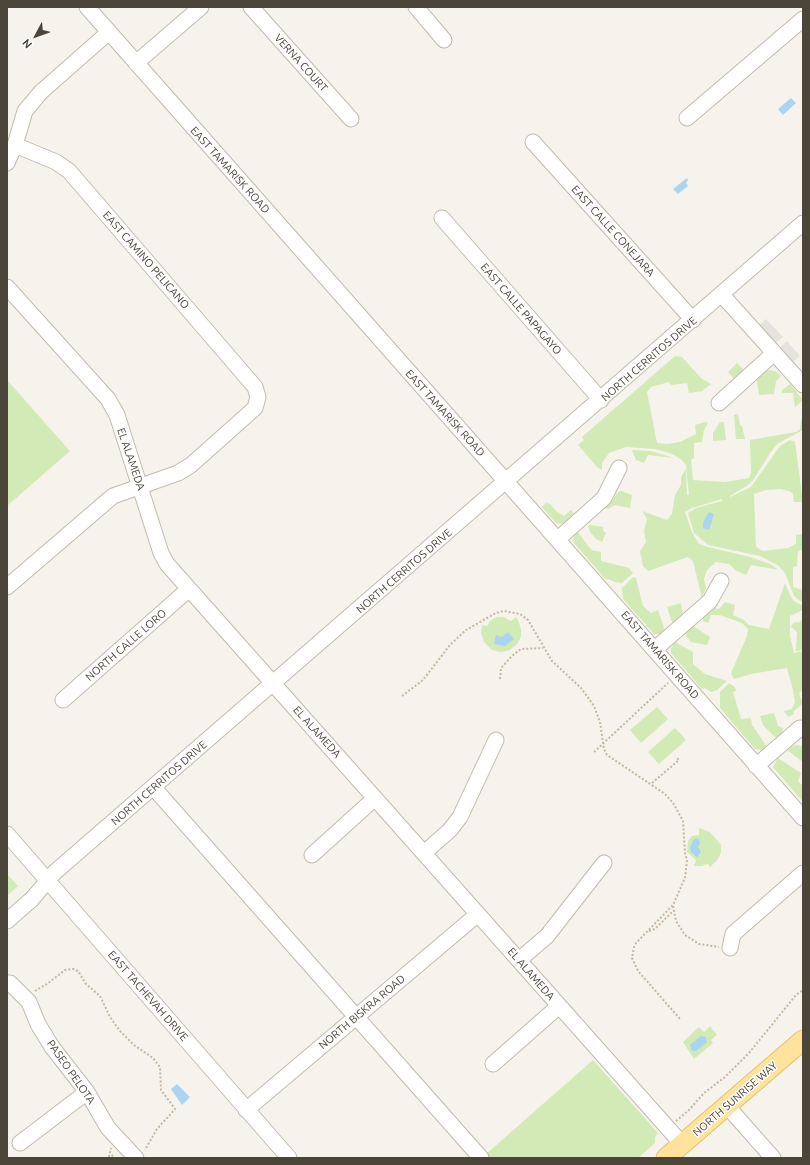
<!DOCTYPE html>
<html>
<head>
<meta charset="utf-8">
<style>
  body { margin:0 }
  #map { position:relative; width:810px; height:1165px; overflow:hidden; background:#f6f3ec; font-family:Ubuntu,sans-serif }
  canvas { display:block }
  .frame { position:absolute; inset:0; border:8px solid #4b4439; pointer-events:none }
  .north { position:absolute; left:16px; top:16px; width:40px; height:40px; -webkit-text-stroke:3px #fff; paint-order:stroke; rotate:229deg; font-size:11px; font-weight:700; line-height:16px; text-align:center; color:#4b4439 }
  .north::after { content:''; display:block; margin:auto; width:14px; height:18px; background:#4b4439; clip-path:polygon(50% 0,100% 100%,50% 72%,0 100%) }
</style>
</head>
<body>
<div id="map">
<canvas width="810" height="1165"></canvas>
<div class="frame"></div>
<div class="north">N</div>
</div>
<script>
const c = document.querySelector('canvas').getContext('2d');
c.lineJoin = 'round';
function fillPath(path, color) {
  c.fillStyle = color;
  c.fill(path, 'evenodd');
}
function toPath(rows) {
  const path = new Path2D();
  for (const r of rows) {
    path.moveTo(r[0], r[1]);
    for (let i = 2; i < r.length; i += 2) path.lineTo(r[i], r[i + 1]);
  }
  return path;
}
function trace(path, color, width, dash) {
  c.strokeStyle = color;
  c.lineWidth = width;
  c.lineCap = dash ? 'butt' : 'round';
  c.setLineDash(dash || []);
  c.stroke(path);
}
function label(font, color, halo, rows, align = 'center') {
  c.font = font + ' Ubuntu,sans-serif';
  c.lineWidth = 3;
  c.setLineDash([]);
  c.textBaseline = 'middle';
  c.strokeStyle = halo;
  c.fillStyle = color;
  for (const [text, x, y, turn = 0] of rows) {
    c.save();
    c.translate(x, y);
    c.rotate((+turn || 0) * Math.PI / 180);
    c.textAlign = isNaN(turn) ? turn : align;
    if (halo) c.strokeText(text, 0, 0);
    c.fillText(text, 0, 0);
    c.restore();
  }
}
fillPath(toPath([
  [675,356,682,357,701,378,711,384,702,391,689,393,687,383,671,385,669,382,651,387,647,392,657,443,667,444,680,442,696,434,695,425,706,422,708,423,704,430,702,442,694,443,694,458,691,460,693,480,725,482,749,478,751,473,750,440,796,432,800,429,801,420,803,417,803,430,777,444,770,453,754,479,748,485,730,496,730,497,751,487,780,446,790,440,795,442,803,502,794,502,793,494,789,491,780,489,766,490,754,494,756,547,763,551,788,548,796,544,796,535,803,534,803,550,798,551,797,566,793,567,793,587,803,590,803,603,794,596,785,573,779,566,760,556,708,545,694,533,688,513,696,508,722,501,722,499,692,508,685,512,692,532,699,544,708,547,750,557,770,564,779,570,751,565,746,575,737,571,729,564,716,562,707,570,704,579,706,588,702,598,693,561,688,557,648,571,643,566,640,551,646,542,644,531,647,519,642,511,667,520,672,514,675,495,681,485,681,477,686,469,687,495,689,495,686,465,682,460,670,453,655,449,626,447,609,453,602,463,602,470,597,467,578,445,584,440,582,437],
  [737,363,744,370,734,379,728,372],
  [770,370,777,372,781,376,776,381,774,394,759,395,757,380,766,371],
  [7,380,70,451,7,506],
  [790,384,802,399,802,401,795,407,793,393,782,393,782,390],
  [738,414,740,425,742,426,745,439,736,439,734,415],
  [720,422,724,422,726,440,713,441,713,433],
  [632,450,650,451,675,458,648,455,644,463,636,460],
  [621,491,632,495,630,508,615,505,608,509,605,508,611,502,618,492],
  [546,503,550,504,556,511,564,516,571,510,575,515,563,524,556,523,542,507],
  [589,525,603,527,603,531,606,533,602,542,596,539,590,532,588,526],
  [577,531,589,547,592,550,601,552,601,561,629,568,633,573,622,583,615,582,608,579,606,580,574,543,573,539],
  [633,577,636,578,643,606,651,613,658,610,665,631,661,634,654,634,623,599,622,588],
  [785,583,790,595,794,601,803,606,803,610,790,616,790,636,794,653,803,651,803,689,799,694,803,703,793,712,794,714,788,717,784,711,792,709,795,702,793,690,787,668,751,674,734,679,731,673,747,636,748,629,742,623,720,615,711,615,708,623,703,621,703,618,714,608,719,609,725,602,735,605,733,615,744,620,749,625,769,629],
  [681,603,683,616,674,623,672,622,667,607],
  [497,617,503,617,511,621,516,617,518,620,521,629,521,637,517,644,510,650,501,652,492,650,484,642,481,633,482,625,487,626,490,621],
  [803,617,803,650,796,651,797,632,791,627,793,623,800,622],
  [693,626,710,637,707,645,691,642,686,636,686,633],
  [675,642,693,652,693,664,705,674,727,681,717,690,711,692,705,688,702,689,671,653,671,648],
  [729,683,735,687,736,691,733,692,741,719,751,718,752,725,767,747,761,750,755,749,720,708,720,692],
  [657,707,668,719,641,743,630,730],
  [774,713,778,726,783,728,782,733,778,738,775,737,763,725,760,716],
  [675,728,686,740,659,764,648,752],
  [795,745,802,746,803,762,787,750],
  [778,758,801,773,798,781,803,786,803,802,773,767],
  [699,828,710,832,721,845,721,853,717,860,710,867,708,864,701,866,694,866,696,860,687,852,688,841,692,836,699,835],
  [7,874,18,886,7,896],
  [710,1026,717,1035,711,1040,713,1043,694,1059,683,1042,699,1027,704,1032],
  [593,1060,658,1133,655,1137,655,1143,638,1158,488,1158,485,1155]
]), '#d2eab5');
fillPath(toPath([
  [766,319,783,337,770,348,754,330],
  [787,341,800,356,787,367,774,353]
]), '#e5e3e0');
fillPath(toPath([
  [791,98,796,103,783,115,778,109],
  [687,178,688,180,686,183,688,186,678,194,673,189],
  [709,512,714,514,709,530,703,528,703,522],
  [508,632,514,639,505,646,494,644,496,635,502,637],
  [698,838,700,843,698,847,701,852,697,857,691,852,690,847,694,839],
  [701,1036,706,1037,707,1042,696,1051,692,1051,690,1045],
  [177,1084,190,1097,182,1105,171,1089]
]), '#a9d4f2');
const minor = toPath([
  [87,7,803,818],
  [251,7,351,119],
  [416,7,444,40],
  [136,63,201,7],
  [687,118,803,19],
  [533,142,693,320],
  [7,163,15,145,25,111,41,92,109,32],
  [442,218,601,400],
  [7,287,108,399,117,415,161,553,167,564,682,1144],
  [722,295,803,385],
  [719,403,774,353],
  [558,539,604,498,619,468],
  [7,587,113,496,178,473,191,465,255,408,258,397,255,387,69,171,56,162,15,145],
  [655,649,710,601,721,581],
  [63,700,189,589],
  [756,766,800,728],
  [153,787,481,1158],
  [7,834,289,1158],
  [424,853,450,830,460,817,496,740],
  [312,855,375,798],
  [7,921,32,899,55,872,803,223],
  [730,948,733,934,803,873],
  [519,960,547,936,604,863],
  [7,983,10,983,29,1002,38,1024,52,1047,87,1092,108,1128,136,1158],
  [493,1064,559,1006],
  [727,1106,773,1158],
  [246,1110,478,914],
  [20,1143,87,1092]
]);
const major = toPath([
  [666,1158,803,1040]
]);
trace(minor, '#c2bbae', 17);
trace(major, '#e6c16a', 21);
trace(toPath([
  [500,679,501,668,512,656,521,649,543,648],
  [402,696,423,680,450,645,466,630,496,613,504,611,520,614,528,620,552,661,581,688,594,706,600,722,604,749,607,755,665,794,673,803,683,821,685,853,687,860,685,878,673,905,636,943,634,947,632,958,638,971,680,1019],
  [594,752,668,683],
  [652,783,679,760,676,757],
  [673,906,676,921,685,935,699,944,719,947],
  [649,931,655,929,673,911],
  [35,991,47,984,65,970,73,969,78,971,86,984,100,996,110,1017,120,1031,134,1045,153,1058,160,1067,161,1090,175,1109,157,1129,145,1150],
  [676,1121,689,1110,704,1093,725,1077,749,1053,796,995,803,990],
  [109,1157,111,1148],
  [108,1158,115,1154]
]), '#c4b79f', 2, [2, 2]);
trace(minor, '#fff', 15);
trace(major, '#ffe39c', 19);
label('11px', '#4b4439', '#fff', [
  ["VERNA COURT",301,63,48],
  ["EAST TAMARISK ROAD",230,170,48],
  ["EAST CALLE CONEJARA",613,231,48],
  ["EAST CAMINO PELICANO",146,260,49],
  ["EAST CALLE PAPAGAYO",521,309,49],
  ["NORTH CERRITOS DRIVE",649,359,-41],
  ["EAST TAMARISK ROAD",445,413,48],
  ["EL ALAMEDA",131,459,71],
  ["NORTH CERRITOS DRIVE",404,571,-41],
  ["NORTH CALLE LORO",126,645,-41],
  ["EAST TAMARISK ROAD",660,655,49],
  ["EL ALAMEDA",317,732,48],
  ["NORTH CERRITOS DRIVE",159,783,-41],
  ["EL ALAMEDA",531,974,49],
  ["EAST TACHEVAH DRIVE",148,996,49],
  ["NORTH BISKRA ROAD",362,1012,-40],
  ["PASEO PELOTA",71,1072,55],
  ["NORTH SUNRISE WAY",735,1099,-41]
]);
</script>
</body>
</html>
